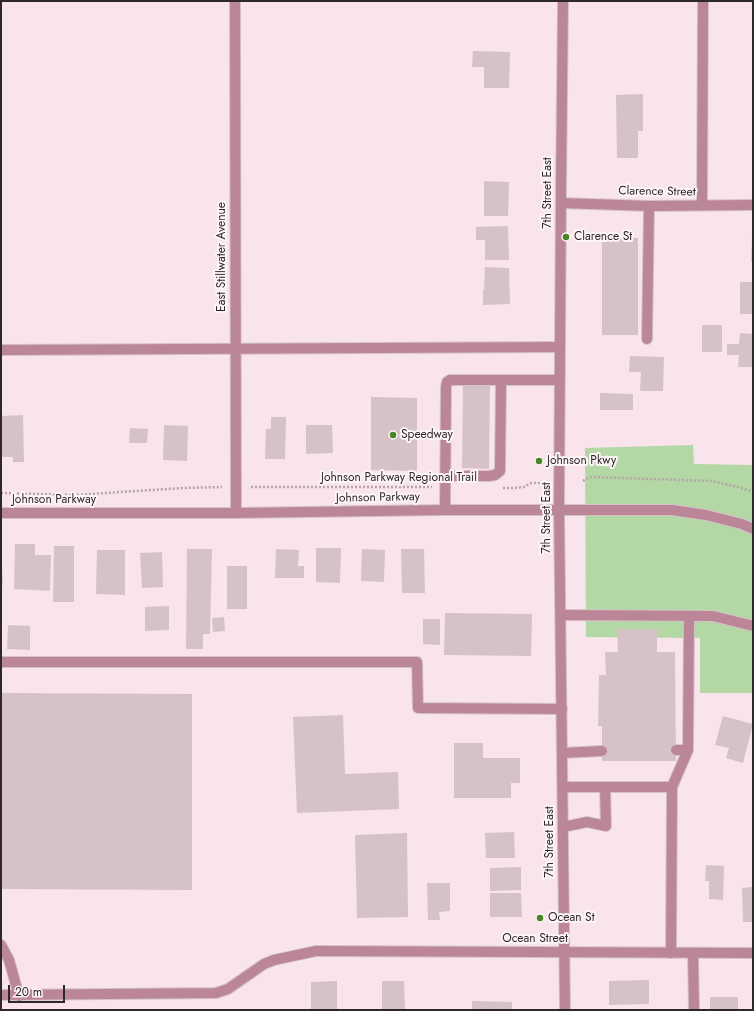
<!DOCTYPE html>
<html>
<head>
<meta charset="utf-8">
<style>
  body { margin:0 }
  #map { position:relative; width:754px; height:1011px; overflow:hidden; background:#f8e4ea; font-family:Jost,sans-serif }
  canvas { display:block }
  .frame { position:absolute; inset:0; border:2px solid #2f282a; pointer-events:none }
  .scale { position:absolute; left:8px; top:985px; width:57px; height:18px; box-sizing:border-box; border:2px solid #2f282a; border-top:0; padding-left:5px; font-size:12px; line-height:14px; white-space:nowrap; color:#2f282a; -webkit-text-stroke:3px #fdf5f8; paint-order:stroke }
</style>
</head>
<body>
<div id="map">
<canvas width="754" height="1011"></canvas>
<div class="frame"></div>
<div class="scale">20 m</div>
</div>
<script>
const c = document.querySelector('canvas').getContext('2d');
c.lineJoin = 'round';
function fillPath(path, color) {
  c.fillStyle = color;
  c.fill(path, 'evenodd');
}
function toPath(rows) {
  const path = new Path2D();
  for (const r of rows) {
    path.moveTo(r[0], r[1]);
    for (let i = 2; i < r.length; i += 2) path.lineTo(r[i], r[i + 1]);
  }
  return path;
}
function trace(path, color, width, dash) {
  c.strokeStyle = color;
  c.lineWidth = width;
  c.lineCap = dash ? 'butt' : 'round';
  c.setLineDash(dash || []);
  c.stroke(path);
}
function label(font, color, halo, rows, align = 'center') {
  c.font = font + ' Jost,sans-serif';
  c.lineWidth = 4;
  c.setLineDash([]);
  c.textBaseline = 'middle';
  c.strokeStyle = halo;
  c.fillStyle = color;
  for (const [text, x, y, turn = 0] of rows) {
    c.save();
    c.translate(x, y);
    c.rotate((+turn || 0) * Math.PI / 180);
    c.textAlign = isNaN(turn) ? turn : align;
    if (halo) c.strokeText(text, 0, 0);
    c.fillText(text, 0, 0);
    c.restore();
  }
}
fillPath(toPath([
  [693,445,694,464,753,465,753,693,700,693,700,638,586,637,585,448]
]), '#b3d7a5');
fillPath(toPath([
  [473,51,510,52,509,88,484,88,484,67,472,67],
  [643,94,643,131,638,131,638,158,617,158,616,95],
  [484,181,509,182,508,216,484,216],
  [508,226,509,260,485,260,485,240,476,240,476,227],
  [602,238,638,238,638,335,602,335],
  [752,238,753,238,753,261,751,261],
  [485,267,509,268,510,304,483,305,483,290,484,290],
  [740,282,753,282,753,314,740,314],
  [702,325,722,325,722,352,702,352],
  [740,333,753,334,753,367,738,367,739,355,727,355,727,344,739,344],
  [630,356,664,357,663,391,640,391,641,372,629,372],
  [463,382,490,383,489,469,462,468],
  [600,393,633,394,633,410,600,410],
  [371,397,417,398,417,471,371,470],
  [23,415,24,462,13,462,13,457,1,457,1,416],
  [271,417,286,417,285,459,265,459,266,429,271,429],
  [164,425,188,426,187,461,163,460],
  [306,425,332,425,333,453,306,454],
  [130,428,148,429,147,443,129,443],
  [15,544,35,544,35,555,51,555,50,591,14,589],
  [54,546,74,546,74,602,53,602],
  [316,548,341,548,340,583,316,582],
  [187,549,212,549,210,634,203,634,203,649,186,649],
  [276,549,299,550,298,566,304,566,304,578,275,578],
  [362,549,385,550,384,582,361,581],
  [401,549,424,549,425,593,402,593],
  [97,550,125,550,125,595,96,594],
  [162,552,163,587,142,588,140,553],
  [227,566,247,566,247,609,227,609],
  [1,567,2,567,3,585,1,585],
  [169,606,169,630,145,631,145,607],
  [445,613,532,614,531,656,444,655],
  [224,617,225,631,213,632,212,618],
  [423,619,440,619,440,645,423,644],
  [8,625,30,626,30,650,7,649],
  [617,629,657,629,657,652,675,652,676,761,602,761,602,726,598,726,599,675,606,675,605,652,618,652],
  [1,693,192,694,192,890,1,889],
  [343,715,345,774,398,772,399,809,297,813,293,717],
  [723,716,753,724,743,763,726,758,729,748,715,745],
  [454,743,483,743,483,758,520,758,520,783,511,783,511,798,454,798],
  [514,832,515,858,486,858,485,833],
  [407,833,408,917,357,918,355,835],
  [706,865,724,866,723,900,709,899,709,881,705,881],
  [521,867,521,890,490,891,490,868],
  [427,883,450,883,450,911,439,912,440,920,428,920],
  [753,887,753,922,743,922,742,888],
  [490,893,521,893,522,917,490,917],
  [649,980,649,1004,609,1005,609,981],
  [337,981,337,1010,311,1010,311,982],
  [382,981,404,981,405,1010,382,1010],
  [710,997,738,997,738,1010,710,1010],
  [472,1001,512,1002,512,1010,472,1010]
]), '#d5c2c7');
const service = toPath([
  [702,205,703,1],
  [647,339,649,206],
  [1,350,560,347],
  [445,476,489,476,495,475,500,471,501,380],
  [445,510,446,387,447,382,450,380,559,380],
  [1,662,417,662,418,708,562,709],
  [688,750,689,616],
  [562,753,602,751],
  [563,787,672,787,671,953],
  [672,787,688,750,676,750],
  [563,827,587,822,606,826,605,787],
  [1,945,9,960,19,996],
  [693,953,694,1010],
  [1,995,216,993,228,989,264,964,274,960,316,951]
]);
const minor = toPath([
  [235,1,236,513],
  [561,203,649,206,753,205],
  [561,615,713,616,753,626],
  [316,951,753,953]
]);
const tertiary = toPath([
  [563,1,561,185,559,509,565,1010],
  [1,513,236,513,445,510,672,510,706,515,742,524,753,529]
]);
trace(service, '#d4c2c7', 12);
trace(minor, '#d4c2c7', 12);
trace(tertiary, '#d4c2c7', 12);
trace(toPath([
  [583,481,589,477,712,481,738,487,753,492],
  [251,487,432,487],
  [503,488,515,488,524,487,531,483,541,483],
  [1,493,74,495,183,488,222,487]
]), '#b4a5a9', 2.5, [2, 2]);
trace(service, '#bb8697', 10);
trace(minor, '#bb8697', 10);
trace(tertiary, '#bb8697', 10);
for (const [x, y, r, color] of [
  [566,237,4,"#478727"],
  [393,435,4,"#478727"],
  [539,461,4,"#478727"],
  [540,918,4,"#478727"]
]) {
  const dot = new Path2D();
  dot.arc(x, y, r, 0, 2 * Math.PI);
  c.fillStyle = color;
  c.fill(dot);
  trace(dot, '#fdf5f8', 1.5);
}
label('12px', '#2f282a', '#fdf5f8', [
  ["Clarence Street",657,192,1],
  ["7th Street East",548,193,-90],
  ["East Stillwater Avenue",222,257,-90],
  ["Johnson Parkway Regional Trail",399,478],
  ["Johnson Parkway",378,498,-1],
  ["Johnson Parkway",54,500],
  ["7th Street East",547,518,-90],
  ["7th Street East",550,842,-90],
  ["Ocean Street",535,939]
]);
label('12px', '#2f282a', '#fdf5f8', [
  ["Clarence St",574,237],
  ["Speedway",401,435],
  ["Johnson Pkwy",547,461],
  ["Ocean St",548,918]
], 'left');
</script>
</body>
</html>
